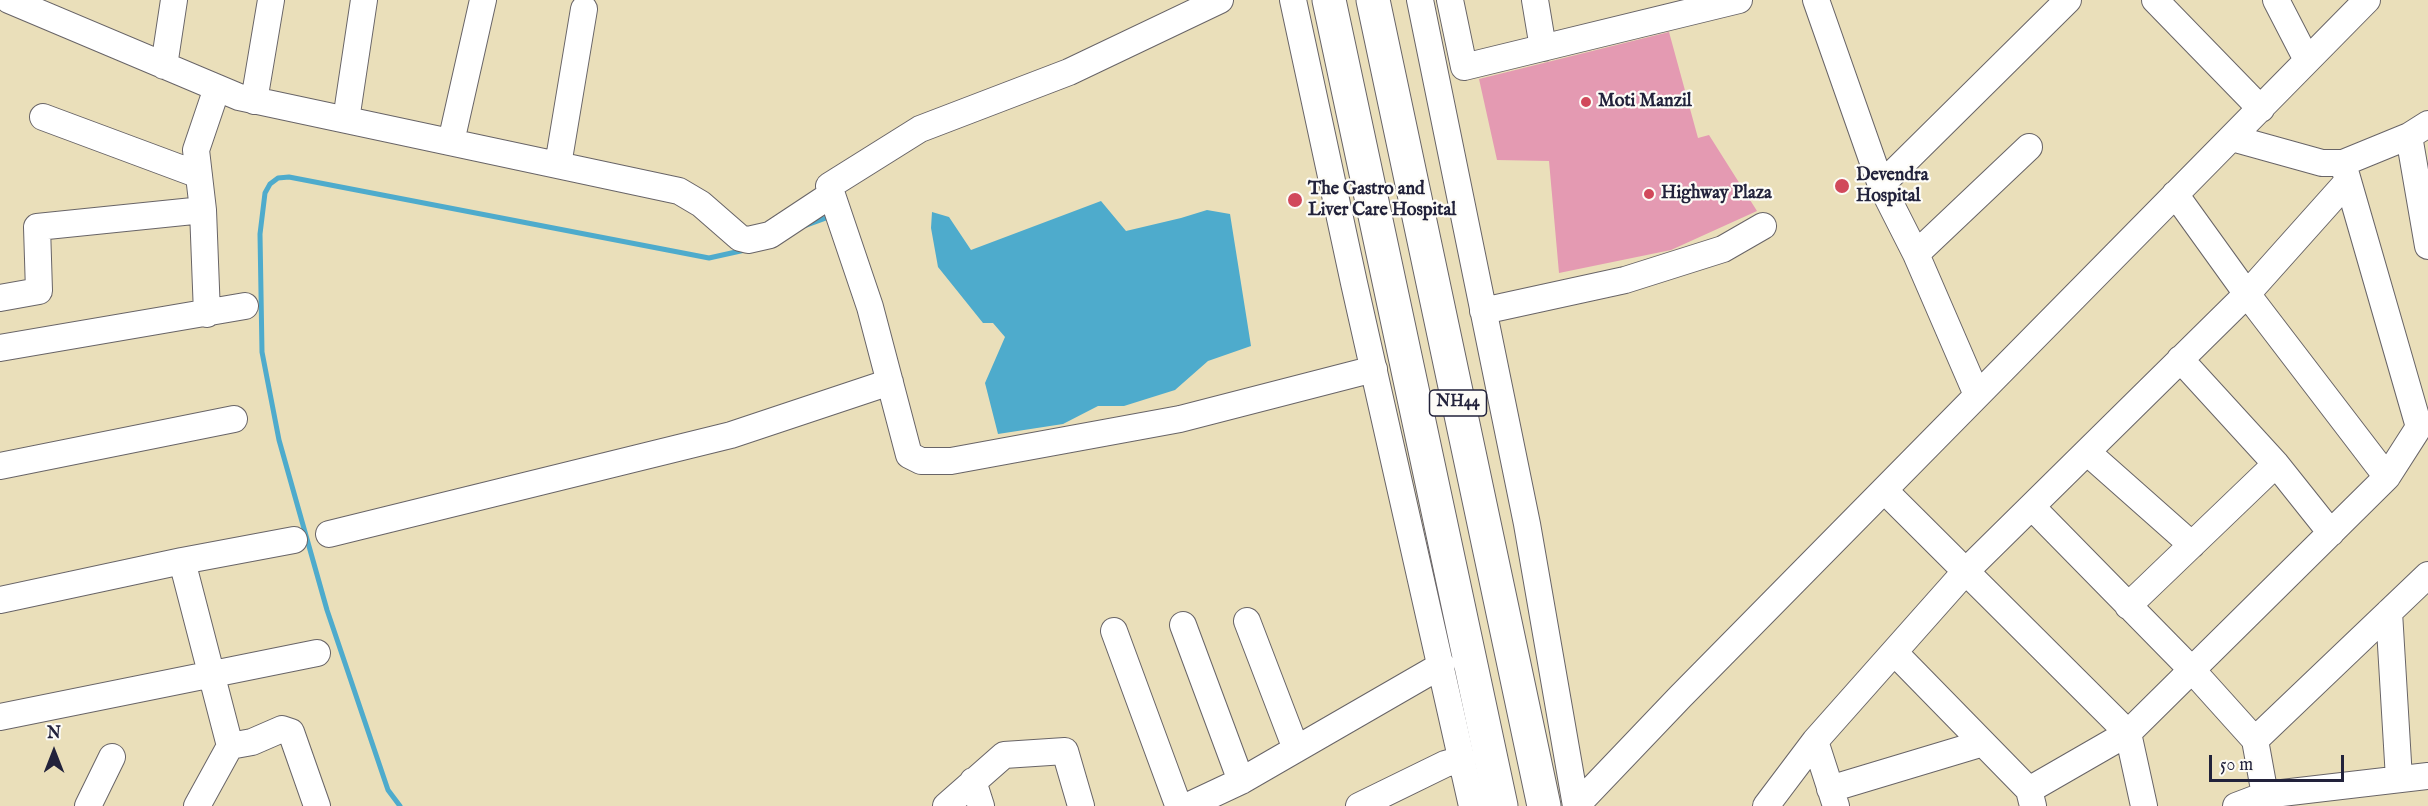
<!DOCTYPE html>
<html>
<head>
<meta charset="utf-8">
<style>
  body { margin:0 }
  #map { position:relative; width:2428px; height:806px; overflow:hidden; background:#eadfba; font-family:"IM FELL English",serif }
  canvas { display:block }
  .north { position:absolute; left:24px; top:722px; width:60px; height:60px; -webkit-text-stroke:4px #fdfcf7; paint-order:stroke; rotate:0deg; font-size:16px; font-weight:700; line-height:24px; text-align:center; color:#22223b }
  .north::after { content:''; display:block; margin:auto; width:21px; height:27px; background:#22223b; clip-path:polygon(50% 0,100% 100%,50% 72%,0 100%) }
  .scale { position:absolute; left:2209px; top:755px; width:135px; height:27px; box-sizing:border-box; border:3px solid #22223b; border-top:0; padding-left:8px; font-size:18px; line-height:21px; white-space:nowrap; color:#22223b; -webkit-text-stroke:4px #fdfcf7; paint-order:stroke }
</style>
</head>
<body>
<div id="map">
<canvas width="2428" height="806"></canvas>
<div class="north">N</div>
<div class="scale">50 m</div>
</div>
<script>
const c = document.querySelector('canvas').getContext('2d');
c.lineJoin = 'round';
function fillPath(path, color) {
  c.fillStyle = color;
  c.fill(path, 'evenodd');
}
function toPath(rows) {
  const path = new Path2D();
  for (const r of rows) {
    path.moveTo(r[0], r[1]);
    for (let i = 2; i < r.length; i += 2) path.lineTo(r[i], r[i + 1]);
  }
  return path;
}
function trace(path, color, width, dash) {
  c.strokeStyle = color;
  c.lineWidth = width;
  c.lineCap = dash ? 'butt' : 'round';
  c.setLineDash(dash || []);
  c.stroke(path);
}
function label(font, color, halo, rows, align = 'center') {
  c.font = font + ' "IM FELL English",serif';
  c.lineWidth = 4.5;
  c.setLineDash([]);
  c.textBaseline = 'middle';
  c.strokeStyle = halo;
  c.fillStyle = color;
  for (const [text, x, y, turn = 0] of rows) {
    c.save();
    c.translate(x, y);
    c.rotate((+turn || 0) * Math.PI / 180);
    c.textAlign = isNaN(turn) ? turn : align;
    if (halo) c.strokeText(text, 0, 0);
    c.fillText(text, 0, 0);
    c.restore();
  }
}
fillPath(toPath([
  [1101,201,1126,231,1181,218,1207,210,1230,214,1251,346,1208,361,1175,390,1124,406,1098,406,1063,424,998,434,985,383,1005,337,993,323,983,323,938,267,931,228,932,212,949,217,971,250]
]), '#4eabcc');
trace(toPath([
  [804,226,826,218],
  [400,806,388,790,327,610,279,440,262,352,260,234,265,193,270,184,278,178,289,177,709,258,745,250]
]), '#4eabcc', 5);
fillPath(toPath([
  [1669,32,1698,138,1709,135,1757,211,1671,250,1559,273,1549,161,1497,160,1479,79]
]), '#e49ab2');
const minor = toPath([
  [9,0,239,97,679,191,701,204,740,238,748,240,770,235,832,194],
  [1220,0,1069,72,920,129,829,186,870,307,909,455,921,461,951,461,1180,419,1374,369],
  [1293,0,1354,283,1472,806],
  [1420,0,1527,524,1576,806],
  [1450,0,1464,67,1739,0],
  [1535,0,1543,48],
  [1816,0,1881,185,1916,254,1977,395],
  [2155,0,2261,109],
  [2276,0,2307,60],
  [164,66,174,0],
  [254,101,271,0],
  [43,117,199,175],
  [346,120,364,0],
  [2409,136,2428,246],
  [2232,138,2322,163,2343,163,2409,136,2428,124],
  [451,142,483,0],
  [558,165,584,9],
  [2344,167,2419,427,2387,477],
  [1881,185,2068,0],
  [1916,254,2029,147],
  [0,298,39,291,37,227,203,210],
  [1483,311,1625,280,1723,249,1763,226],
  [207,314,203,210,196,150,217,88],
  [0,348,245,306],
  [2180,359,2276,464,2331,533],
  [2087,452,2192,545],
  [0,466,234,419],
  [1884,490,2128,733,2387,477,2247,294,2175,194],
  [2032,507,2192,670,2255,740,2428,575],
  [329,534,731,435,890,382],
  [182,561,230,746,252,742,282,729,291,732,317,806],
  [0,600,182,561,294,540],
  [2128,606,2276,464],
  [2389,612,2399,779],
  [1247,621,1296,749],
  [1183,625,1241,781],
  [1114,631,1177,802,1181,806,1192,804,1241,781,1442,665],
  [1894,652,2029,790,2033,806],
  [0,717,317,653],
  [2255,740,2267,806],
  [1815,741,1836,806],
  [973,781,981,806],
  [1830,789,1983,743],
  [2029,790,2128,733,2144,806],
  [88,806,112,757],
  [197,806,230,746],
  [946,806,1004,755,1065,751,1081,806],
  [1359,806,1445,764,1463,759],
  [1576,806,1680,697,2367,0],
  [1766,806,1815,741,1965,572,2247,294,2348,181],
  [2236,806,2265,795,2428,776]
]);
const highway = toPath([
  [1329,0,1501,806],
  [1373,0,1544,806]
]);
trace(minor, '#686467', 28);
trace(highway, '#686467', 35);
trace(minor, '#fff', 26);
trace(highway, '#fff', 33);
for (const [x, y, r, color] of [
  [1586,102,6,"#d1495b"],
  [1842,186,8,"#d1495b"],
  [1649,194,6,"#d1495b"],
  [1295,200,8,"#d1495b"]
]) {
  const dot = new Path2D();
  dot.arc(x, y, r, 0, 2 * Math.PI);
  c.fillStyle = color;
  c.fill(dot);
  trace(dot, '#fdfcf7', 2);
}
for (const [x, y, w] of [
  [1458,403,57]
]) {
  const box = new Path2D();
  box.roundRect(x - w / 2, y - 13, w, 26, 4.5);
  c.fillStyle = '#fdfcf7';
  c.fill(box);
  trace(box, '#22223b', 1.5);
}
label('bold 16px', '#22223b', null, [
  ["NH44",1458,403]
]);
label('bold 18px', '#22223b', '#fdfcf7', [
  ["Moti Manzil",1598,102],
  ["Devendra",1856,176],
  ["Hospital",1856,197],
  ["The Gastro and",1308,190],
  ["Liver Care Hospital",1308,211],
  ["Highway Plaza",1661,194]
], 'left');
</script>
</body>
</html>
